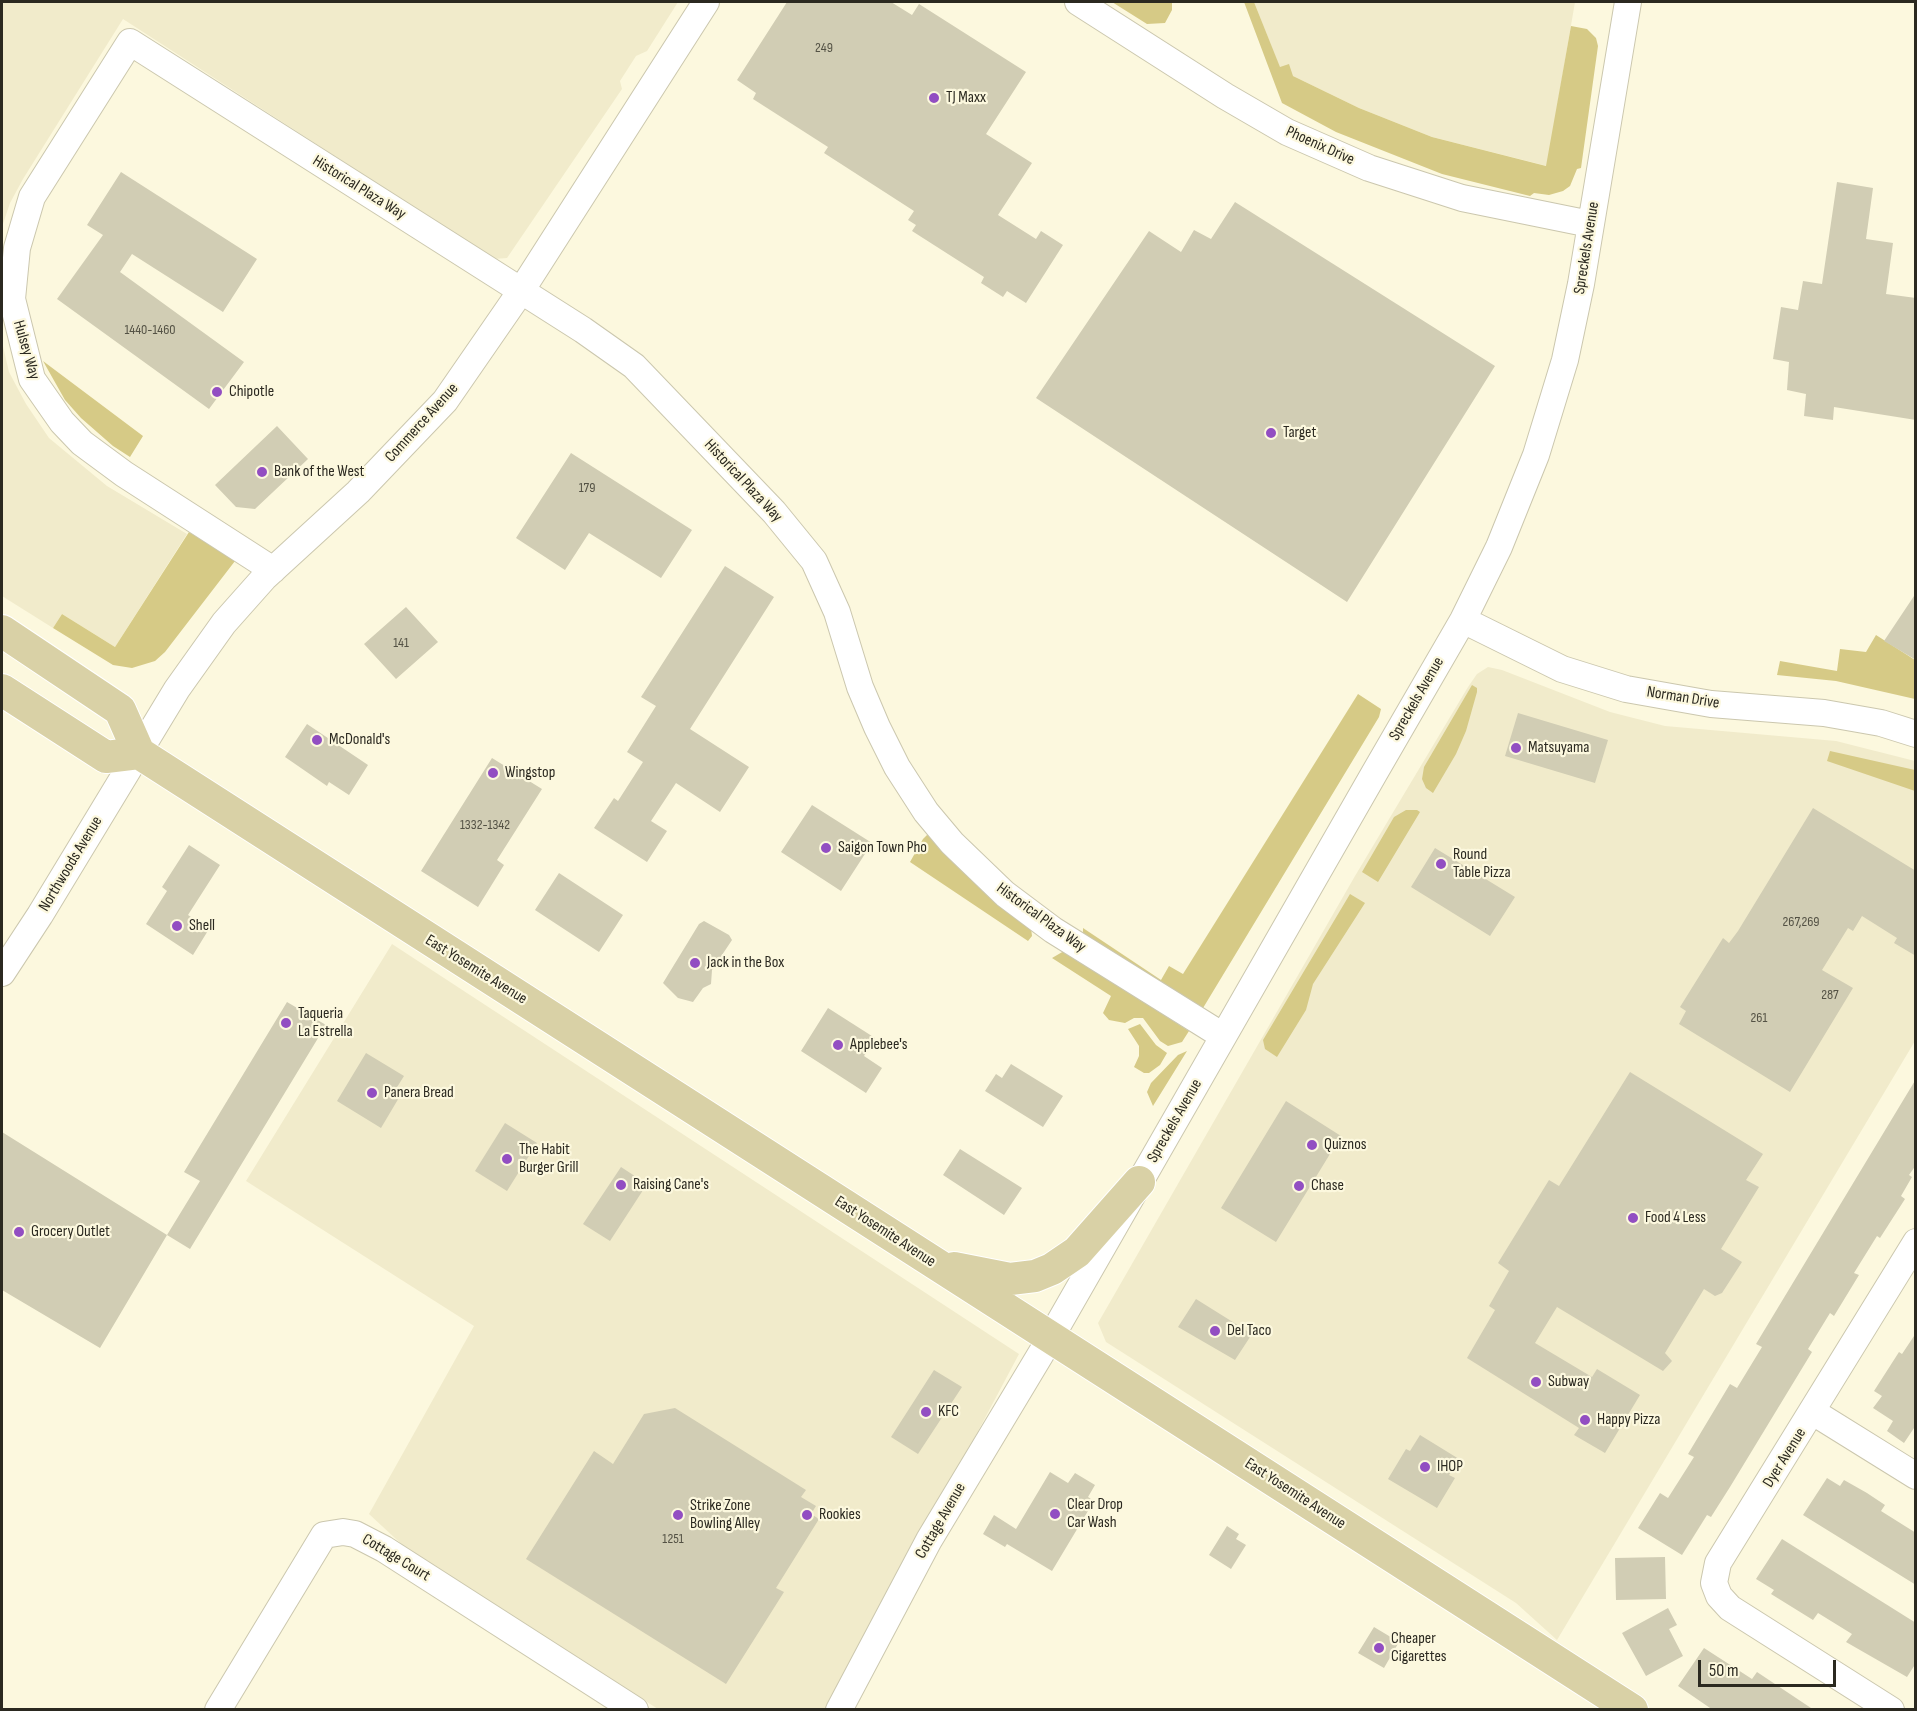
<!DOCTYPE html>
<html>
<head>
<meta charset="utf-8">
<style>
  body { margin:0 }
  #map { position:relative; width:1917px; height:1711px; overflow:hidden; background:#fcf8de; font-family:"Sofia Sans Condensed",sans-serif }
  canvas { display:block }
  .frame { position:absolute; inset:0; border:3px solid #2b2920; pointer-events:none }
  .scale { position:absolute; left:1698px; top:1660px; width:138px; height:27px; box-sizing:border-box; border:3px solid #2b2920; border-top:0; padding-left:8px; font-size:18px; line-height:21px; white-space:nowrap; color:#2b2920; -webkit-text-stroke:4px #fcf8de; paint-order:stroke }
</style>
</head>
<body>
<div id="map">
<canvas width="1917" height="1711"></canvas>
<div class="frame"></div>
<div class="scale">50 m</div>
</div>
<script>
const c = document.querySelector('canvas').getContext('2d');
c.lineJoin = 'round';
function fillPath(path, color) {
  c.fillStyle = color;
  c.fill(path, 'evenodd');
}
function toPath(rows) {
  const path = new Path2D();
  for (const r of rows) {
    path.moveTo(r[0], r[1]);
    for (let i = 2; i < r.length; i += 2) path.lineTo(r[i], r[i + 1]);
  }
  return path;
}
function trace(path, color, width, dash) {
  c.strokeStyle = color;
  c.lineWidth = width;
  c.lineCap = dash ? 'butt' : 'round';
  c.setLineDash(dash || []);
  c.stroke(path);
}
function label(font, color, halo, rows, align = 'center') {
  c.font = font + ' "Sofia Sans Condensed",sans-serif';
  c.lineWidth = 4.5;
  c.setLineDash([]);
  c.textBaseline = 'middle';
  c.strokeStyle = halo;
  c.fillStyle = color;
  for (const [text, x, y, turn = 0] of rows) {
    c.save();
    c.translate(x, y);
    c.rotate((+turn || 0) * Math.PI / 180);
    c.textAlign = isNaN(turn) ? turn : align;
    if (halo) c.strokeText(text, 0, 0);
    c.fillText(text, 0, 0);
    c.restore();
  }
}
fillPath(toPath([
  [2,2,678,2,647,51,636,56,620,81,622,89,507,258,494,259,123,19,23,179,10,203,2,227],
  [1254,2,1575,2,1547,166,1432,137,1359,108,1293,76,1280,68],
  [2,342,9,372,26,404,49,438,107,486,187,534,115,647,62,614,53,628,2,596],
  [1488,667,1502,670,1610,712,1665,726,1836,741,1915,761,1915,1041,1557,1640,1516,1603,1106,1342,1098,1323,1355,876,1468,687,1477,674],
  [392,944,1019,1354,892,1593,825,1709,658,1709,410,1552,369,1514,474,1326,246,1181]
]), '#f1ebcb');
fillPath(toPath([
  [1112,2,1172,2,1172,10,1165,23,1147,24],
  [1244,2,1254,2,1280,67,1289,64,1293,76,1359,108,1432,137,1546,166,1571,26,1587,29,1596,38,1598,46,1581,168,1577,169,1570,186,1563,191,1549,195,1534,193,1530,196,1442,174,1336,132,1282,103],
  [43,361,143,436,130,457,113,446,81,418,65,400],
  [189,532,235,561,165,652,155,661,132,668,113,665,53,628,62,614,115,647],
  [1876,635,1915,660,1915,699,1836,681,1777,675,1780,661,1837,671,1840,649,1866,652],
  [1472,685,1477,688,1477,692,1466,731,1456,754,1433,793,1426,788,1422,779,1424,767],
  [1358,694,1381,709,1379,717,1200,1013,1083,933,1083,928,1161,980,1169,966,1183,974],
  [1830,751,1915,770,1915,791,1827,761],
  [1406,810,1417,810,1420,812,1378,882,1362,872,1394,817],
  [927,835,933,836,1031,928,1032,936,1028,941,910,862,923,839],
  [1350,894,1365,903,1313,984,1306,1010,1277,1057,1265,1049,1263,1040],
  [1064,951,1189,1031,1182,1042,1168,1046,1160,1041,1143,1018,1134,1018,1125,1023,1109,1020,1103,1013,1111,996,1052,958],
  [1140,1024,1156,1045,1167,1053,1160,1065,1149,1073,1144,1073,1134,1067,1139,1056,1139,1046,1128,1029],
  [1187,1051,1153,1106,1147,1092,1151,1083,1178,1055]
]), '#d6ca86');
fillPath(toPath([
  [787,2,891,2,912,15,919,4,1026,72,986,134,1032,163,998,215,1036,239,1041,231,1063,245,1026,303,1007,291,1003,297,981,283,984,277,912,231,916,225,908,220,914,211,824,153,828,147,753,99,756,93,737,80],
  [121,172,257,259,223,312,132,254,120,272,244,362,209,409,57,299,103,235,87,225],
  [1837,182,1873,188,1866,239,1893,243,1886,294,1916,298,1916,420,1834,407,1833,420,1804,416,1806,394,1787,390,1789,362,1773,359,1781,307,1798,310,1803,281,1822,284],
  [1235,202,1495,366,1347,602,1036,398,1149,231,1181,252,1194,230,1211,239],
  [277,426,308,459,255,509,236,507,215,485],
  [571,453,692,530,661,578,589,533,565,570,516,538],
  [725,566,774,597,690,729,749,767,720,812,676,783,651,821,667,831,647,862,594,828,614,798,618,801,643,762,627,752,656,706,641,697],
  [1916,593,1916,660,1884,641],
  [406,607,438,642,396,679,364,644],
  [1518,713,1608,740,1595,783,1505,756],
  [307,724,368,765,349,795,329,782,327,786,285,757],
  [492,758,542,789,497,860,504,865,478,907,421,871],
  [812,805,872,843,841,891,781,852],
  [1813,808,1916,871,1916,956,1894,943,1897,938,1862,916,1853,931,1848,928,1822,970,1853,988,1790,1092,1679,1024,1686,1011,1680,1007,1723,938,1729,943,1738,931],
  [189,845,220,865,188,915,209,929,193,955,146,924,167,891,162,887],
  [1435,848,1515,897,1490,936,1411,887],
  [559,873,623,915,599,952,535,910],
  [704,921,729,935,732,940,712,970,711,984,703,988,693,1002,678,998,663,983,699,924],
  [287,1002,326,1025,190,1249,167,1235,200,1181,184,1172],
  [828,1008,875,1038,864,1056,882,1068,866,1093,801,1051],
  [366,1053,404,1076,394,1092,400,1096,381,1128,337,1101],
  [1011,1064,1063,1096,1043,1127,985,1091,996,1074,1002,1078],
  [1630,1072,1763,1154,1746,1180,1759,1187,1721,1249,1742,1262,1722,1293,1715,1296,1704,1289,1665,1353,1672,1361,1663,1371,1557,1307,1535,1343,1592,1377,1597,1369,1640,1395,1605,1453,1574,1435,1579,1428,1467,1358,1495,1310,1489,1306,1509,1271,1498,1263,1549,1180,1559,1186],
  [1916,1079,1916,1165,1909,1175,1912,1177,1901,1196,1905,1199,1880,1238,1877,1236,1854,1273,1859,1275,1834,1316,1830,1313,1808,1349,1812,1352,1730,1487,1711,1517,1707,1515,1682,1555,1638,1528,1660,1493,1668,1498,1694,1457,1688,1454,1730,1384,1737,1388,1762,1347,1756,1344],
  [1286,1101,1341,1136,1276,1242,1221,1208],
  [505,1123,537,1143,507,1191,475,1171],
  [2,1132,167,1235,100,1348,2,1290],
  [960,1149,1022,1188,1004,1215,943,1175],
  [621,1167,647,1184,610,1241,583,1224],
  [1196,1299,1252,1334,1235,1360,1178,1327],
  [1916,1333,1916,1425,1904,1443,1887,1431,1893,1421,1873,1408,1882,1396,1874,1391,1899,1352,1902,1354],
  [934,1370,962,1387,918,1454,891,1437],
  [675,1408,806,1490,801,1497,816,1506,811,1514,819,1519,776,1588,784,1592,726,1684,526,1559,594,1451,613,1464,644,1414],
  [1420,1435,1459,1459,1449,1475,1455,1478,1437,1508,1388,1479,1406,1449,1410,1451],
  [1050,1472,1068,1483,1075,1473,1095,1485,1088,1497,1094,1501,1052,1571,1007,1544,1005,1547,983,1534,994,1515,1016,1529],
  [1827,1478,1840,1486,1844,1480,1867,1493,1885,1505,1881,1511,1916,1533,1916,1585,1803,1515],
  [1227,1526,1239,1534,1236,1539,1246,1545,1231,1569,1209,1555],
  [1782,1539,1916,1623,1916,1663,1907,1677,1846,1642,1852,1634,1818,1613,1813,1620,1771,1594,1774,1590,1756,1579],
  [1665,1557,1666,1599,1616,1600,1615,1558],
  [1668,1608,1677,1625,1669,1629,1683,1656,1646,1676,1622,1633],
  [1374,1627,1399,1642,1384,1668,1358,1653],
  [1704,1648,1752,1679,1757,1672,1814,1710,1713,1710,1678,1686]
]), '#d1cdb4');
const minor = toPath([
  [1078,2,1225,96,1287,132,1369,168,1462,198,1590,224],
  [273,570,124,474,82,443,62,422,32,379,12,299,17,248,32,197,130,42,583,330,634,366,774,512,814,561,837,612,860,687,877,727,897,767,926,812,952,843,1005,894,1053,930,1223,1036],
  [1463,620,1562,669,1626,689,1711,704,1824,713,1881,723,1916,734],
  [2,973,40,915,177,689,224,623,264,578,358,492,445,401,521,291,706,2],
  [1813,1412,1916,1476],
  [218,1710,324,1535,343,1532,355,1534,384,1549,635,1710],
  [839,1710,929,1540,1051,1337,1375,772,1463,620,1499,547,1536,455,1565,360,1581,284,1628,2],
  [1891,1710,1730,1608,1719,1596,1714,1583,1718,1563,1916,1242]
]);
const major = toPath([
  [2,631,120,710,139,753,1632,1710],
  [2,690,106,757,139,753],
  [954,1268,1010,1279,1035,1276,1052,1269,1077,1252,1139,1182]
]);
trace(minor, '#cbc7ae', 28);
trace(major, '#fff', 34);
trace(minor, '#fff', 26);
trace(major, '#d9d1a6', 32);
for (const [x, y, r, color] of [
  [934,98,6,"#924ec2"],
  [217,392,6,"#924ec2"],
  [1271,433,6,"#924ec2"],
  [262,472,6,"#924ec2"],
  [317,740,6,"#924ec2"],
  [1516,748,6,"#924ec2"],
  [493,773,6,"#924ec2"],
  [826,848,6,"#924ec2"],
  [1441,864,6,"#924ec2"],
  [177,926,6,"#924ec2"],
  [695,963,6,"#924ec2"],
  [286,1023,6,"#924ec2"],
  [838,1045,6,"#924ec2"],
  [372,1093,6,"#924ec2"],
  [1312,1145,6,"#924ec2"],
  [507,1159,6,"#924ec2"],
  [621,1185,6,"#924ec2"],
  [1299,1186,6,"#924ec2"],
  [1633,1218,6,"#924ec2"],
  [19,1232,6,"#924ec2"],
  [1215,1331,6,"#924ec2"],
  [1536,1382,6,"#924ec2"],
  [926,1412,6,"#924ec2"],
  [1585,1420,6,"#924ec2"],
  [1425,1467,6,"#924ec2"],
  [1055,1514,6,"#924ec2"],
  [678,1515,6,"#924ec2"],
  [807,1515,6,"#924ec2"],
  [1379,1648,6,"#924ec2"]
]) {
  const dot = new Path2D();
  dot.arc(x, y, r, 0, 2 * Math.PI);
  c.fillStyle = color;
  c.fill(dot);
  trace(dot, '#fcf8de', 2);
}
label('14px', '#545245', null, [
  ["249",824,48],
  ["1440-1460",150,330],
  ["179",587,488],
  ["141",401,643],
  ["1332-1342",485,825],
  ["267,269",1801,922],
  ["287",1830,995],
  ["261",1759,1018],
  ["1251",673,1539]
]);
label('16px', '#2b2920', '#fcf8de', [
  ["TJ Maxx",946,98],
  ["Chipotle",229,392],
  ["Target",1283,433],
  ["Bank of the West",274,472],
  ["McDonald's",329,740],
  ["Matsuyama",1528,748],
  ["Wingstop",505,773],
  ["Saigon Town Pho",838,848],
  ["Round",1453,855],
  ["Table Pizza",1453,873],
  ["Shell",189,926],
  ["Jack in the Box",707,963],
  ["Taqueria",298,1014],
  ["La Estrella",298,1032],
  ["Applebee's",850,1045],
  ["Panera Bread",384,1093],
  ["Quiznos",1324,1145],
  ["The Habit",519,1150],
  ["Burger Grill",519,1168],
  ["Raising Cane's",633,1185],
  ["Chase",1311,1186],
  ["Food 4 Less",1645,1218],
  ["Grocery Outlet",31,1232],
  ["Del Taco",1227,1331],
  ["Subway",1548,1382],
  ["KFC",938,1412],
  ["Happy Pizza",1597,1420],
  ["IHOP",1437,1467],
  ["Clear Drop",1067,1505],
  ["Car Wash",1067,1523],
  ["Strike Zone",690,1506],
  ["Bowling Alley",690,1524],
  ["Rookies",819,1515],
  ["Cheaper",1391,1639],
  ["Cigarettes",1391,1657]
], 'left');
label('16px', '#2b2920', '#fcf8de', [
  ["Phoenix Drive",1320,146,24],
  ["Historical Plaza Way",359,188,32],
  ["Spreckels Avenue",1587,248,-81],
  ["Hulsey Way",26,350,74],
  ["Commerce Avenue",422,423,-48],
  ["Historical Plaza Way",743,481,47],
  ["Norman Drive",1683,698,9],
  ["Spreckels Avenue",1417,699,-60],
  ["Northwoods Avenue",71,864,-59],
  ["Historical Plaza Way",1041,918,36],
  ["East Yosemite Avenue",476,970,32],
  ["Spreckels Avenue",1175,1121,-60],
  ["East Yosemite Avenue",885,1232,33],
  ["Dyer Avenue",1785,1458,-58],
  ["East Yosemite Avenue",1295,1494,33],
  ["Cottage Avenue",941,1521,-60],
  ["Cottage Court",396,1558,31]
]);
</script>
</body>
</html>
